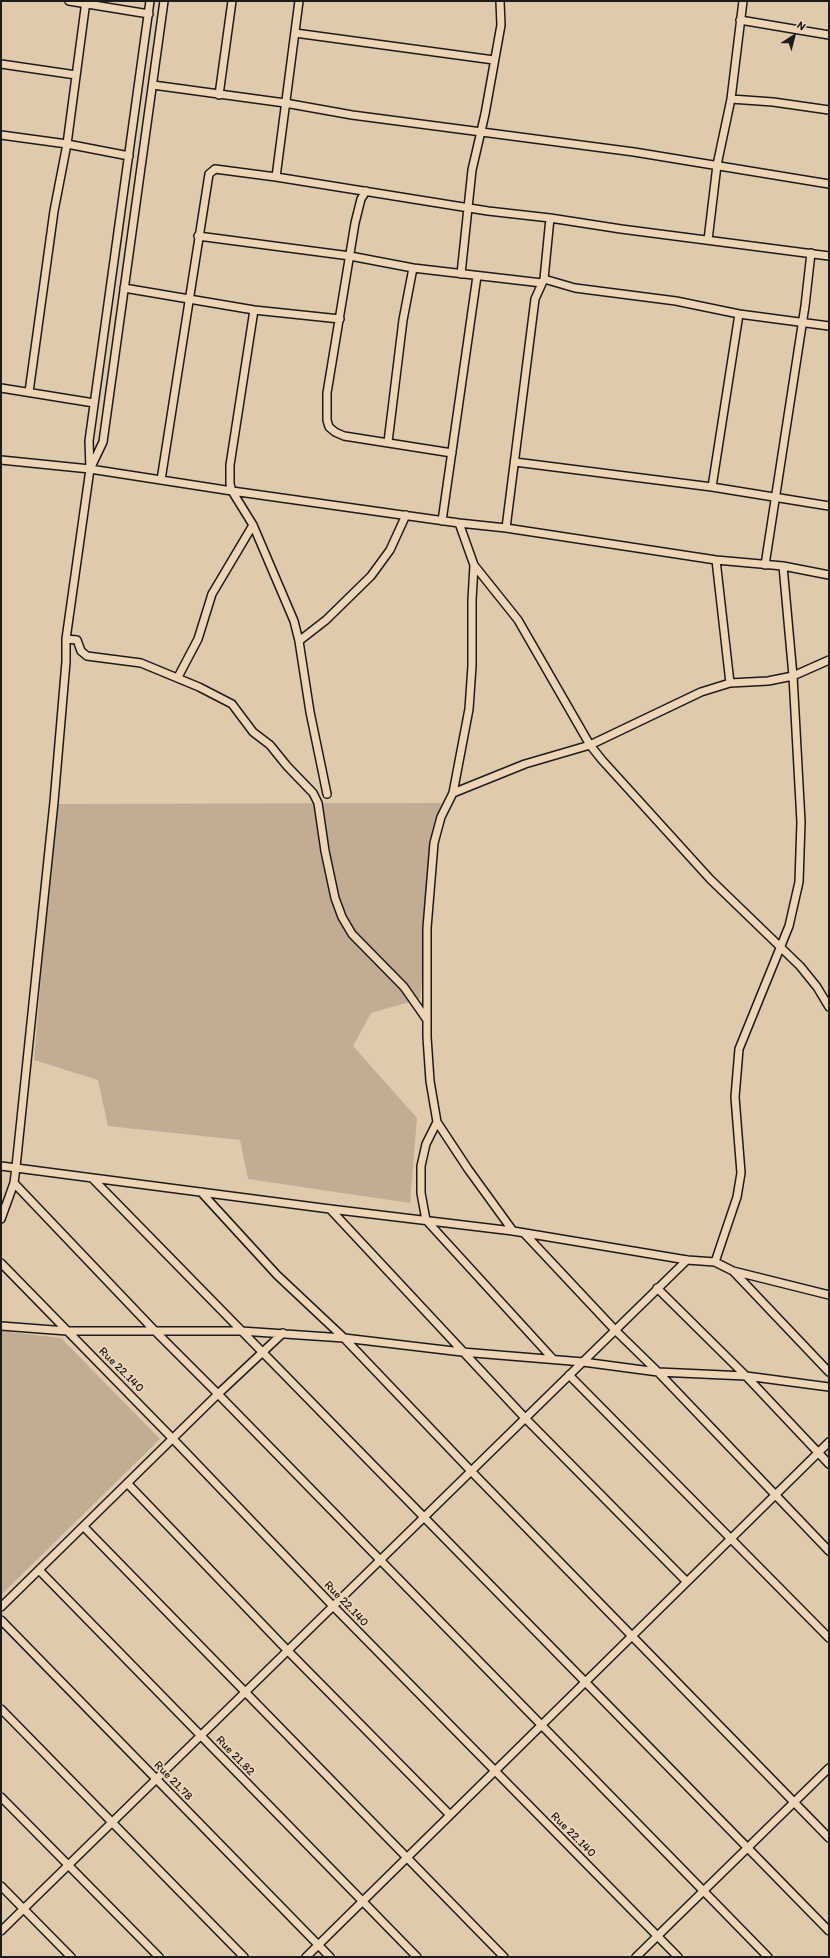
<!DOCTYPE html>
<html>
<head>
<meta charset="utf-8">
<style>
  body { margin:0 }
  #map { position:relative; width:830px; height:1958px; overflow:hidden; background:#e0caac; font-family:Itim,sans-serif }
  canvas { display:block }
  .frame { position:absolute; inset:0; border:2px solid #1c1c1c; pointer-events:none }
  .north { position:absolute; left:774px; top:16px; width:40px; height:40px; -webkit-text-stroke:3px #edd5b5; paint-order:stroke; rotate:36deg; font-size:11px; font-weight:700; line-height:16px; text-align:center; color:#1c1c1c }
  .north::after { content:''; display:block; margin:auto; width:14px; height:18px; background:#1c1c1c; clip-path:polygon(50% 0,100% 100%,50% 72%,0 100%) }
</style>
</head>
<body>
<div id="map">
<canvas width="830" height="1958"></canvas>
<div class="frame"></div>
<div class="north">N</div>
</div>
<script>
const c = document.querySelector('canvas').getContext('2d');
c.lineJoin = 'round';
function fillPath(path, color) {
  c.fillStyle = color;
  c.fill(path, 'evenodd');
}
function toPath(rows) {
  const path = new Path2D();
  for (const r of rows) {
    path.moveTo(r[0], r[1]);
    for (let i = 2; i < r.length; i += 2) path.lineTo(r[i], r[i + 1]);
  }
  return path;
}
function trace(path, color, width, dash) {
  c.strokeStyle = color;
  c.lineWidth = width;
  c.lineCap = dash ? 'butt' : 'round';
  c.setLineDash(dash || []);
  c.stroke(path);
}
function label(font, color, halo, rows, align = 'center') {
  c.font = font + ' Itim,sans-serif';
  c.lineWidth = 4;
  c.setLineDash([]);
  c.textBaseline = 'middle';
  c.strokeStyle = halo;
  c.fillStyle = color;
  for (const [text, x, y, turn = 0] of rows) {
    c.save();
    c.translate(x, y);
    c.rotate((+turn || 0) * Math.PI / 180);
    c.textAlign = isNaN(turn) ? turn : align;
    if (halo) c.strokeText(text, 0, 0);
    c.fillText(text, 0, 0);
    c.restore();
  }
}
fillPath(toPath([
  [441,803,420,999,371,1013,353,1046,417,1118,410,1203,248,1179,240,1140,108,1126,98,1080,34,1060,56,804],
  [1,1331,61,1338,160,1439,1,1595]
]), '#c0ad94');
const street = toPath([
  [69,1,149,14],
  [740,20,829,35],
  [295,33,494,60],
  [1,64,76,75],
  [153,85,285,103,352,115,634,152,829,184],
  [219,95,232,1],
  [731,99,773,102,829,110],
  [1,135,67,144,129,156],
  [276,177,299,1],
  [366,191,361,199,355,223,327,393,327,420,329,427,335,432,344,436,452,453],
  [198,236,350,256,413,268,542,283],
  [708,240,717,165,731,99,743,1],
  [461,274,472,170,485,114,501,25,500,1],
  [544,279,575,288,676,301,739,314,829,326],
  [124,288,254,310,340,319],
  [254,310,230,465,230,484,232,491,253,525,294,621,299,641,310,712,327,794],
  [1,388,94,403],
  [29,392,54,211,67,144,86,1],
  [388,442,403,320,413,268],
  [1,460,90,469,232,491,459,523,506,528,716,560,783,566,829,575],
  [515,462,712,487,829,506],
  [91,467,103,442,164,1],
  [161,480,209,174,215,169,276,177,488,211,550,218,621,229,829,256],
  [712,487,739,314],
  [442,521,477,276],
  [459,523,474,565,518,620,590,745,602,760,710,879,800,966,817,987,829,1007],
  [506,528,535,299,544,279,550,218],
  [716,560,730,683],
  [474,565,472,600,472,666,469,709,453,793,441,817,434,843,427,928,427,1037,430,1081,437,1122,468,1169,513,1231],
  [765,565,805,306,811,253],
  [66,639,77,640,81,651,87,656,141,663,199,687,232,704,253,732,270,745,287,766,313,793,318,803,325,851,335,898,342,917,352,934,404,987,427,1020],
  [299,641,326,620,371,576,390,550,406,515],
  [178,677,198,639,212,594,253,525],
  [453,793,525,764,590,745,701,692,730,683,768,681,793,676,829,660],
  [437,1122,426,1144,421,1166,421,1193,426,1220,553,1359],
  [1,1166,330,1209,513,1231,687,1260,715,1262,733,1271,829,1295],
  [93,1179,829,1931],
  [14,1183,154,1330,218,1394,768,1957],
  [201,1192,277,1275,344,1338,471,1471,829,1838],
  [330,1209,525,1418,686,1581],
  [1,1219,14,1183,16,1167,54,802,66,662,66,639,90,469,89,441,150,1],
  [524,1233,615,1330,658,1372,829,1551],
  [715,1262,737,1197,741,1173,735,1097,739,1049,789,926,799,882,801,822,793,676,783,566],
  [1,1263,173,1439,333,1606,678,1957],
  [733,1271,829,1372],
  [657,1288,746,1376,829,1464],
  [1,1326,67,1331,241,1331,344,1338,462,1352,583,1362,658,1372,746,1376,829,1387],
  [569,1375,829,1638],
  [128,1484,288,1651,450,1815],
  [84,1527,504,1957],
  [39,1570,417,1957],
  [1,1607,218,1394,283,1333],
  [1,1620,330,1957],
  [1,1709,244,1957],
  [1,1797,159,1957],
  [1,1886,71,1957],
  [1,1931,687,1260],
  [306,1957,829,1442],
  [636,1957,829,1768]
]);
trace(street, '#1c1c1c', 10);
trace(street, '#edd5b5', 7);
label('12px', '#1c1c1c', '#edd5b5', [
  ["Rue 22.140",121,1370,45],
  ["Rue 22.140",346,1604,46],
  ["Rue 21.82",235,1756,46],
  ["Rue 21.78",173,1781,46],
  ["Rue 22.140",573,1835,45]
]);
</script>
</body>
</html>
